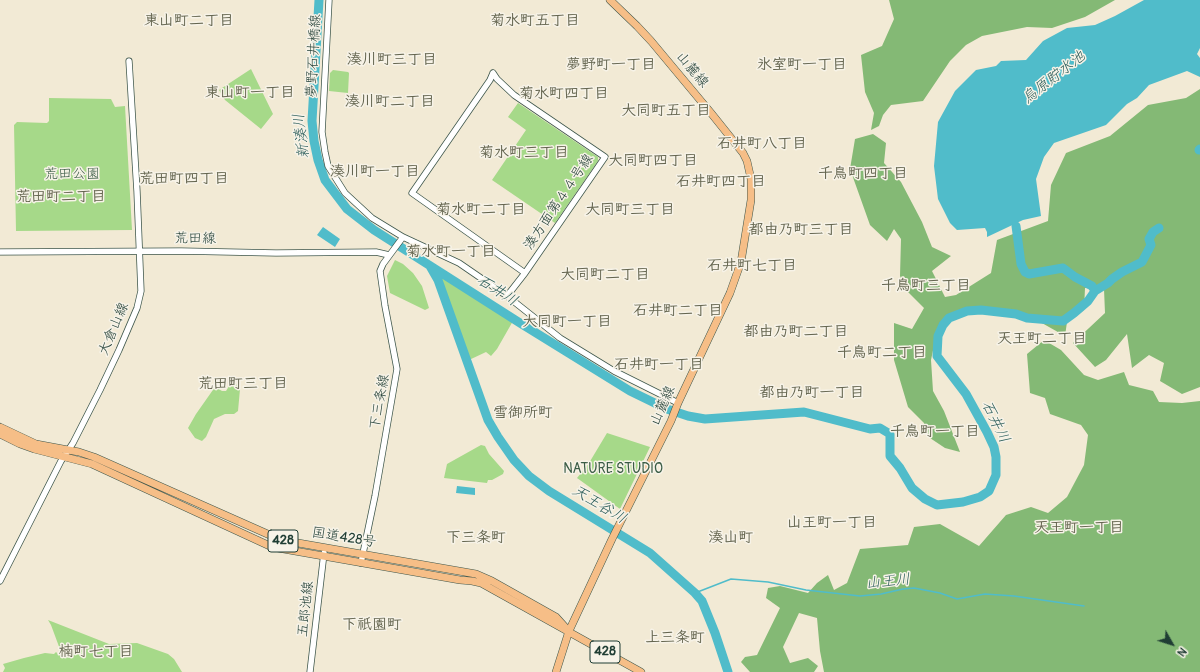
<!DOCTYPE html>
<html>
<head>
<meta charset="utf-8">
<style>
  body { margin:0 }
  #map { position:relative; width:1200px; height:672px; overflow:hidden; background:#f2ead5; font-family:Pangolin,sans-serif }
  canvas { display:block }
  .north { position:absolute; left:1152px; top:624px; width:40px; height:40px; -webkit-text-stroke:3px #f7f3e8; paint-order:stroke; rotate:129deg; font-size:11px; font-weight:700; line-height:16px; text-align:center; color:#1f3d34 }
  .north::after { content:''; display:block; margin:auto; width:14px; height:18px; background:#1f3d34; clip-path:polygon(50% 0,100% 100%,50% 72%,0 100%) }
</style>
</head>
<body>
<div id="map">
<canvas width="1200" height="672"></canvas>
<div class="north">N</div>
</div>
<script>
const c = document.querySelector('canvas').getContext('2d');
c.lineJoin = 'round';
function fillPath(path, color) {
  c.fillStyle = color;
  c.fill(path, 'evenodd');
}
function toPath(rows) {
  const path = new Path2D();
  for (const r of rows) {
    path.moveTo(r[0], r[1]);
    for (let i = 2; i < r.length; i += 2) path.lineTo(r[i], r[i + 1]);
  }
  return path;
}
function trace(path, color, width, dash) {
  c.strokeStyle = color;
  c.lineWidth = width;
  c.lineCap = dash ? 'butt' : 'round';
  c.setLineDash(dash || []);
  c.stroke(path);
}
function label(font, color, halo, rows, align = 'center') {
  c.font = font + ' Pangolin,"Klee One",sans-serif';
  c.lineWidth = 3;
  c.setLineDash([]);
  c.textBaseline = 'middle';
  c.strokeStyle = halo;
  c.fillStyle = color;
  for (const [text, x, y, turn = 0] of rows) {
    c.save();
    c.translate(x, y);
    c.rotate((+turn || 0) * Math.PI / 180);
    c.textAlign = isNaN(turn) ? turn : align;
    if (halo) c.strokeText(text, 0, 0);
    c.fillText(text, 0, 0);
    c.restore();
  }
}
fillPath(toPath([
  [251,69,273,114,261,129,225,100,219,90],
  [333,70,348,72,349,73,348,93,329,91,330,73],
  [49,98,111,99,115,107,125,106,132,230,16,231,14,125,17,122,47,123,49,121],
  [518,103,598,157,598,161,555,223,492,180,526,130,508,117],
  [395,260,403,264,413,273,422,286,429,308,425,310,390,293,387,276],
  [437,274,513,321,497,349,491,356,486,352,469,360],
  [233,380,240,389,238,411,234,414,225,414,214,419,206,437,202,441,195,438,188,428,196,414,215,387,222,391,226,391],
  [607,433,650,447,620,509,577,478,589,463],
  [481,445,485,446,489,454,504,471,503,474,492,480,488,480,487,483,444,478,447,464],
  [48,620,109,644,137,643,168,654,174,659,182,672,3,672,5,668,3,664,24,658,45,653,54,654,56,652,58,654,61,652,51,625]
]), '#a6d989');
fillPath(toPath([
  [889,0,1115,0,1085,17,1052,28,1027,27,982,36,966,45,950,61,923,101,891,105,883,115,879,126,871,130,874,113,865,92,861,55,882,46,894,19],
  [1200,89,1200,387,1182,394,1160,381,1164,363,1149,355,1132,368,1127,334,1106,360,1095,367,1073,343,1105,313,1104,289,1085,288,1084,310,1067,322,1065,336,1033,318,999,308,967,310,949,318,936,336,931,360,933,391,944,411,960,452,945,448,927,436,924,423,908,407,894,360,894,323,912,329,924,308,908,292,900,276,901,239,894,229,887,241,870,225,850,169,855,139,873,134,886,143,884,163,901,182,922,222,932,247,951,256,932,271,945,297,956,295,991,273,997,240,1048,221,1051,185,1066,153,1110,136,1148,105,1186,98],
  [1044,340,1061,350,1084,375,1098,380,1124,372,1129,385,1153,391,1159,402,1182,403,1200,401,1200,672,824,672,820,651,817,618,799,613,783,647,790,663,808,658,818,666,814,672,750,672,741,662,745,657,757,655,780,608,766,598,768,588,780,586,808,593,817,583,828,575,834,590,847,583,860,549,908,545,914,527,940,524,979,546,1006,515,1031,507,1048,513,1067,497,1084,465,1088,435,1081,425,1050,414,1045,398,1030,393,1027,354]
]), '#84b975');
fillPath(toPath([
  [1144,0,1200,0,1200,48,1197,54,1200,58,1200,77,1187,71,1149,85,1137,98,1127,104,1106,125,1054,143,1044,157,1036,179,1041,216,1023,220,987,237,987,232,985,228,957,230,950,223,938,199,934,166,938,122,955,91,976,70,996,66,1001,61,1026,60,1043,41,1067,28,1095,25,1115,16],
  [323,227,340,239,335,247,317,235],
  [457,486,475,488,475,495,456,493]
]), '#50bcca');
trace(toPath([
  [695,593,731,579,768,582,806,590,860,596,881,594,903,589,914,588,940,593,957,599,985,594,1014,596,1084,606]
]), '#50bcca', 1.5);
trace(toPath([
  [319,0,312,121,314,141,318,160,325,180,347,209,374,230,520,323,630,391,667,409,688,416,705,419,804,412,870,429,880,428,890,434,890,456,900,468,912,488,925,499,937,505,963,502,980,497,989,491,996,475,996,457,994,447,987,432,966,394,937,356,938,336,943,325,949,318,967,311,981,310,1016,314,1027,318,1063,321,1074,313,1088,301,1095,291,1108,283,1112,279,1122,272,1142,262,1151,245,1149,239,1153,232,1159,228],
  [1199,150,1200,149],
  [1016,226,1021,264,1025,272,1029,274,1063,268,1075,277,1092,286,1095,291],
  [430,266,438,280,488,420,498,437,514,460,529,476,549,491,650,553,695,593,702,601,715,633,728,672]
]), '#50bcca', 9);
const tertiary = toPath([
  [329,0,322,132,325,152,328,166,345,193,372,218,403,237,459,263,507,296,560,338,614,371,678,403],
  [493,73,497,79,514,95,605,157,525,273,507,296],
  [493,73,490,80,412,193,525,273],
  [0,252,181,251,276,253,376,252,389,255],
  [361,563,375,496,397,369,385,306,380,271,383,264,403,237],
  [0,581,61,461,73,443,100,390,119,350,137,308,141,291,137,191,129,61],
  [310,672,324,553]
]);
const primary = toPath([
  [556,672,569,631,612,539,671,421,678,403,730,293,741,262,751,200,751,179,747,161,743,153,711,113,651,41,637,26,610,0]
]);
const trunk = toPath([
  [0,427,36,444,79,452,94,457,281,540,476,574,492,581,556,617,565,627],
  [0,434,20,444,34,449,92,464,272,547,460,580,472,581,481,583,641,672]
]);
trace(tertiary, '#3f574c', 7);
trace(primary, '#3f574c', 8);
trace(trunk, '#3f574c', 8);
trace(tertiary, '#fff', 5.5);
trace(primary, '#f6be87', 7);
trace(trunk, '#f6be87', 7);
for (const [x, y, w] of [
  [283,541,30],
  [605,652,30]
]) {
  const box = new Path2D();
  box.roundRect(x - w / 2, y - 11, w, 22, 3);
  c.fillStyle = '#f7f3e8';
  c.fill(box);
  trace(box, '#1f3d34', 1);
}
label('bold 13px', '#1f3d34', null, [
  ["428",283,541],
  ["428",605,652]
]);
label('14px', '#1f3d34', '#f7f3e8', [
  ["夢野石井橋線",314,56,-87],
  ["山麓線",692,70,50],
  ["湊方面第４４号線",559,202,-56],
  ["荒田線",195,239,1],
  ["大倉山線",114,329,-67],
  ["下三条線",380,402,-80],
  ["山麓線",663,406,-66],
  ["国道428号",344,538,9],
  ["五郎池線",306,609,-84]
]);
label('14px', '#3a5c45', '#f7f3e8', [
  ["荒田公園",72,174],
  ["NATURE STUDIO",613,469]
]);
label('bold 15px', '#64654f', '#f7f3e8', [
  ["東山町二丁目",189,21],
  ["菊水町五丁目",535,21],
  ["湊川町三丁目",392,60],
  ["夢野町一丁目",611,65],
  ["氷室町一丁目",802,65],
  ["東山町一丁目",250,93],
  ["菊水町四丁目",564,94],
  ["湊川町二丁目",390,102],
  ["大同町五丁目",666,111],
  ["石井町八丁目",762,144],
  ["菊水町三丁目",524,153],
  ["大同町四丁目",653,161],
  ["湊川町一丁目",375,172],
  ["千鳥町四丁目",863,174],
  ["荒田町四丁目",184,179],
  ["石井町四丁目",721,182],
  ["荒田町二丁目",61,197],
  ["菊水町二丁目",481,210],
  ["大同町三丁目",630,210],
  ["都由乃町三丁目",801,230],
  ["菊水町一丁目",451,252],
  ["石井町七丁目",752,266],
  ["大同町二丁目",605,275],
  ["千鳥町三丁目",926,286],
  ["石井町二丁目",678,311],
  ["大同町一丁目",567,322],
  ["都由乃町二丁目",796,332],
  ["天王町二丁目",1042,339],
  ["千鳥町二丁目",882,353],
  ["石井町一丁目",659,365],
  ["荒田町三丁目",243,384],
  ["都由乃町一丁目",812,393],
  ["雪御所町",523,413],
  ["千鳥町一丁目",935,432],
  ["山王町一丁目",832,523],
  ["天王町一丁目",1079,528],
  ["下三条町",476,538],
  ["湊山町",731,538],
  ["下祇園町",372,625],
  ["上三条町",675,638],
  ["楠町七丁目",96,652]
]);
label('italic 15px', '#2b5d5a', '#f7f3e8', [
  ["烏原貯水池",1054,78,-38],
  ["新湊川",302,136,-97],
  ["石井川",497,291,32],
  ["石井川",995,422,64],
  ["天王谷川",599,505,31],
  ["山王川",888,582,-6]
]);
</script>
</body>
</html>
